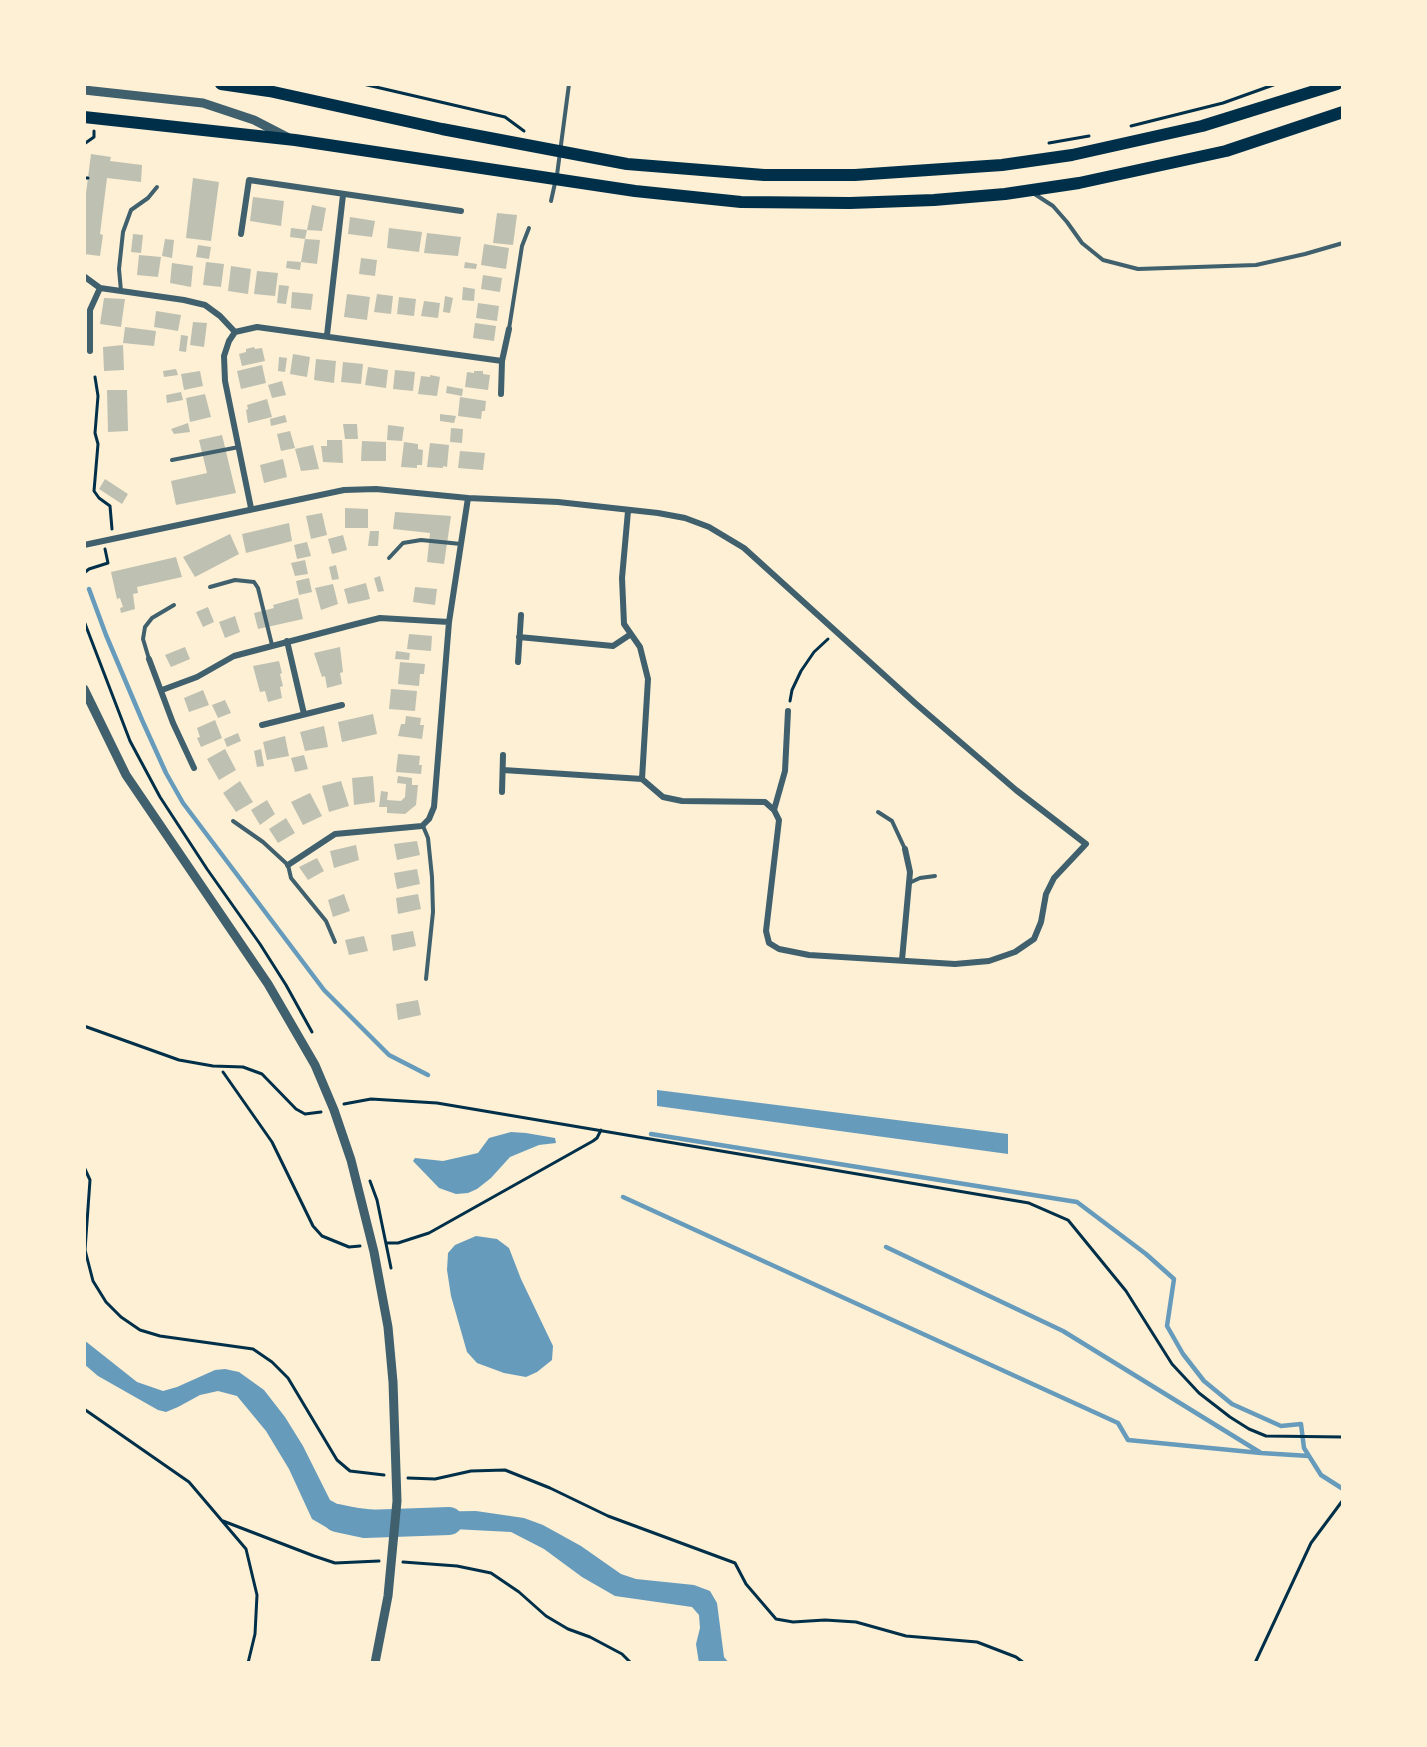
<!DOCTYPE html>
<html>
<head>
<meta charset="utf-8">
<style>
  body { margin:0 }
  #map { position:relative; width:1427px; height:1747px; overflow:hidden; background:#fdf0d5; font-family:Inter,sans-serif }
  canvas { display:block }
  .frame { position:absolute; inset:0; border:86px solid #fdf0d5; pointer-events:none }
</style>
</head>
<body>
<div id="map">
<canvas width="1427" height="1747"></canvas>
<div class="frame"></div>
</div>
<script>
const c = document.querySelector('canvas').getContext('2d');
c.lineJoin = 'round';
function fillPath(path, color) {
  c.fillStyle = color;
  c.fill(path, 'evenodd');
}
function toPath(rows) {
  const path = new Path2D();
  for (const r of rows) {
    path.moveTo(r[0], r[1]);
    for (let i = 2; i < r.length; i += 2) path.lineTo(r[i], r[i + 1]);
  }
  return path;
}
function trace(path, color, width, dash) {
  c.strokeStyle = color;
  c.lineWidth = width;
  c.lineCap = dash ? 'butt' : 'round';
  c.setLineDash(dash || []);
  c.stroke(path);
}
fillPath(toPath([
  [657,1090,1008,1134,1008,1154,657,1106],
  [511,1132,526,1133,555,1138,556,1143,539,1145,510,1157,491,1178,477,1189,468,1193,456,1194,439,1188,413,1161,415,1158,443,1161,478,1153,489,1138],
  [476,1236,497,1239,509,1248,521,1279,553,1346,552,1360,537,1372,526,1377,504,1373,477,1363,467,1352,451,1296,447,1270,448,1253,455,1245],
  [84,1340,137,1382,163,1391,177,1387,215,1370,225,1369,239,1372,264,1390,285,1417,303,1446,330,1500,341,1506,376,1510,375,1530,353,1533,331,1530,312,1519,289,1469,266,1431,237,1396,218,1391,200,1395,178,1407,166,1412,158,1410,98,1376,84,1364],
  [476,1511,524,1518,543,1525,581,1546,621,1574,636,1579,694,1585,710,1591,717,1603,724,1657,729,1663,699,1663,696,1644,700,1628,699,1615,692,1607,615,1596,582,1577,544,1549,511,1532,453,1529,409,1531,410,1512]
]), '#669bbc');
trace(toPath([
  [89,589,106,635,142,720,166,773,183,803,324,990,389,1055,428,1075],
  [651,1134,1077,1202,1146,1254,1174,1279,1167,1326,1183,1354,1204,1381,1232,1404,1281,1426,1301,1424,1304,1448,1321,1475,1343,1489],
  [623,1197,1118,1423,1128,1440,1261,1453],
  [886,1247,1063,1331,1261,1453,1309,1456]
]), '#669bbc', 4.5);
trace(toPath([
  [337,1518,365,1524,449,1521]
]), '#669bbc', 28);
fillPath(toPath([
  [91,154,111,157,110,161,142,165,141,182,107,178,100,234,103,235,100,256,84,254,85,201],
  [193,178,219,182,211,241,186,238],
  [253,197,284,201,281,226,250,221],
  [312,205,326,208,322,231,307,230],
  [497,213,517,215,513,245,493,243],
  [350,217,375,221,372,237,348,234],
  [291,228,307,230,305,239,320,240,317,264,301,262,300,270,286,268,287,261,301,262,305,239,290,237],
  [389,228,422,232,419,252,387,248],
  [427,233,461,237,458,256,424,253],
  [133,234,143,235,141,253,131,252],
  [165,239,174,240,172,258,162,256],
  [484,244,509,248,506,269,481,265],
  [198,245,211,247,209,259,196,257],
  [139,255,161,257,158,277,137,275],
  [361,258,377,260,375,276,359,274],
  [206,262,224,264,221,287,203,285],
  [465,262,477,264,476,269,464,268],
  [172,263,193,266,191,287,170,283],
  [231,266,251,269,248,294,228,291],
  [257,271,278,273,275,296,254,294],
  [483,275,502,278,500,292,481,289],
  [279,285,289,286,286,304,277,303],
  [463,287,475,289,474,301,462,300],
  [292,292,313,294,311,310,291,308],
  [347,294,370,297,367,320,344,317],
  [377,294,393,296,391,314,374,312],
  [445,296,453,298,450,313,443,312],
  [399,297,416,299,414,316,397,314],
  [104,298,125,299,121,327,100,324],
  [424,301,440,303,438,318,421,316],
  [478,303,499,306,497,321,476,318],
  [156,311,181,315,178,331,154,327],
  [193,322,207,323,204,347,190,345],
  [475,323,496,326,494,341,473,338],
  [125,327,156,331,154,346,123,343],
  [181,335,188,336,186,352,179,351],
  [123,345,124,370,104,371,103,347],
  [254,347,255,349,262,348,265,361,242,366,239,354,246,352,246,349],
  [293,354,310,357,307,377,290,374],
  [279,357,287,358,285,372,278,371],
  [316,359,336,361,334,383,314,380],
  [343,362,363,364,361,384,341,382],
  [262,365,266,383,241,389,237,371],
  [368,367,388,370,386,388,365,385],
  [176,369,178,375,164,377,163,371],
  [395,370,415,372,413,391,393,389],
  [200,371,203,386,184,390,181,374],
  [474,371,483,371,483,374,490,375,488,390,465,387,467,372,474,373],
  [430,375,440,377,437,396,418,394,421,376,430,377],
  [282,381,286,395,272,398,268,385],
  [447,386,463,389,462,396,446,393],
  [107,390,127,390,128,431,108,432],
  [181,392,183,400,167,403,166,395],
  [205,394,211,417,190,422,186,398],
  [460,397,486,401,485,411,482,411,481,419,458,416],
  [267,399,272,417,248,423,246,410,248,409,247,405],
  [440,414,456,416,454,423,440,421],
  [285,415,287,422,271,426,270,419],
  [188,423,190,432,174,434,171,429],
  [343,424,357,424,358,439,345,439],
  [388,425,404,427,402,441,387,440],
  [451,428,463,429,462,443,450,442],
  [290,431,295,448,281,451,277,434],
  [222,435,236,493,176,505,171,481,207,473,199,440],
  [327,440,342,440,343,463,323,462,321,446,327,446],
  [362,441,386,442,386,461,361,461],
  [404,442,418,444,418,449,423,450,422,465,417,465,417,468,401,467],
  [430,443,449,445,447,467,443,466,443,468,427,467],
  [313,445,319,469,301,471,295,449],
  [460,451,485,453,483,470,458,468],
  [283,459,287,477,264,483,260,465],
  [105,479,128,494,122,504,99,489],
  [345,508,368,509,368,528,345,528],
  [395,512,451,516,444,564,427,562,430,533,393,529],
  [322,513,327,535,311,539,306,516],
  [289,523,292,541,246,553,242,534],
  [370,531,379,531,378,546,368,546],
  [230,534,239,554,195,577,183,557],
  [343,535,347,550,332,554,328,539],
  [307,542,311,556,297,559,294,545],
  [176,557,182,577,137,587,138,593,133,594,135,609,121,613,120,608,123,607,120,598,117,599,111,572],
  [305,560,308,574,295,576,291,563],
  [336,565,339,579,332,580,329,567],
  [380,576,384,591,378,592,374,578],
  [309,578,312,592,299,595,296,581],
  [366,583,370,599,348,604,344,589],
  [333,584,338,604,321,610,315,588],
  [415,587,437,589,435,605,413,602],
  [298,598,303,619,258,629,254,613,274,608,273,605],
  [208,607,214,622,203,627,196,612],
  [235,616,240,632,225,638,219,622],
  [409,634,432,636,431,651,407,649],
  [185,647,190,659,171,667,165,655],
  [340,647,343,672,340,673,342,684,327,688,325,676,322,677,314,653],
  [396,651,410,653,409,660,395,659],
  [279,661,282,673,280,674,283,686,280,687,282,698,268,702,265,691,260,692,253,666],
  [400,662,425,664,424,674,420,674,419,686,398,684],
  [391,689,417,691,415,711,389,709],
  [203,690,209,705,189,712,184,698],
  [225,700,231,713,218,718,212,705],
  [373,714,377,734,342,742,338,722],
  [406,716,421,718,420,725,424,725,422,739,398,736,401,724,405,724],
  [215,720,222,738,201,747,197,738,200,737,197,728],
  [324,726,328,747,305,751,300,732],
  [238,733,241,741,227,747,224,739],
  [285,736,289,756,267,760,263,742],
  [225,749,236,770,219,780,207,759],
  [261,749,264,766,257,767,254,751],
  [398,754,420,756,419,765,422,765,421,774,396,772],
  [304,755,308,769,295,772,291,758],
  [373,776,375,802,354,805,352,778],
  [398,776,412,778,412,785,418,785,416,805,405,814,387,813,387,807,379,807,381,791,388,792,387,800,401,801,405,797,406,784,397,783],
  [240,781,253,802,236,812,223,793],
  [341,781,349,806,329,812,322,786],
  [310,793,322,816,303,825,291,802],
  [267,800,275,814,260,825,251,810],
  [286,818,295,833,278,843,269,829],
  [417,841,420,855,397,860,394,844],
  [356,845,359,860,334,868,330,851],
  [317,858,324,871,308,880,299,867],
  [417,869,420,884,397,889,394,873],
  [344,894,350,911,333,917,328,900],
  [418,894,421,909,398,914,396,898],
  [413,931,416,946,393,951,391,935],
  [364,936,368,951,349,955,345,940],
  [418,1000,421,1015,398,1020,396,1004]
]), '#bec0b2');
trace(toPath([
  [363,84,505,117,524,131],
  [1131,126,1223,103,1276,84],
  [1049,143,1089,136],
  [84,144,94,137,94,131],
  [84,178,88,178],
  [95,377,98,396,95,433,98,444,94,491,99,498,110,506,112,529],
  [84,573,89,569,108,563,105,549],
  [84,621,130,741,160,797,207,869,260,944,286,985,312,1032],
  [790,701,792,690,801,671,814,652,828,639],
  [84,1026,179,1060,213,1066,243,1067,262,1074,296,1109,305,1114,321,1112],
  [223,1072,272,1142,313,1226,322,1236,349,1247,360,1246],
  [344,1104,371,1099,437,1103,1029,1203,1068,1220,1126,1291,1172,1364,1199,1393,1230,1417,1249,1429,1266,1436,1343,1437],
  [84,1167,90,1180,85,1250,93,1281,106,1302,121,1317,140,1330,160,1336,253,1349,272,1362,288,1378,337,1460,350,1471,384,1475],
  [370,1181,377,1200,391,1268],
  [387,1243,398,1243,429,1233,593,1141,597,1138,601,1130],
  [84,1409,189,1482,246,1549,257,1595,255,1634,248,1663],
  [408,1478,435,1479,471,1471,505,1470,550,1488,608,1516,735,1563,746,1584,776,1619,793,1622,825,1620,856,1622,906,1636,977,1642,1016,1657,1024,1663],
  [223,1521,314,1556,335,1563,379,1561],
  [403,1562,457,1566,491,1573,519,1592,546,1616,568,1629,590,1637,622,1654,631,1663],
  [1255,1663,1311,1543,1343,1500]
]), '#003049', 3);
trace(toPath([
  [557,175,569,84],
  [1033,193,1053,206,1067,222,1082,243,1103,260,1138,269,1256,265,1305,254,1343,243],
  [551,201,555,183],
  [121,291,119,269,123,232,131,210,148,198,157,187],
  [509,329,522,246,529,228],
  [172,460,239,447],
  [389,558,403,543,421,540,461,544],
  [210,587,235,580,254,582,258,588,272,645],
  [149,659,143,639,145,627,152,618,174,605],
  [878,812,892,821,905,849],
  [233,821,263,842,288,865,291,878,326,921,335,942],
  [423,826,428,838,432,877,433,912,426,979],
  [909,883,920,878,935,876]
]), '#3f606c', 4);
trace(toPath([
  [241,234,249,180,461,211],
  [85,277,100,288,184,300,205,305,220,316,235,332],
  [327,335,343,195],
  [90,351,90,310,100,288],
  [501,394,502,361,509,329],
  [251,508,225,381,224,356,229,341,235,332,257,327,502,361],
  [628,511,622,578,624,624,640,647,648,679,642,779],
  [84,545,344,490,376,489,468,498,558,502,658,513,685,518,709,527,744,548,915,703,1016,790,1086,844,1054,878,1046,894,1041,922,1034,939,1015,952,989,961,955,964,809,955,779,949,769,943,766,931,779,820,774,810,765,802,682,801,663,797,642,779],
  [519,637,613,646,631,634],
  [287,641,304,714],
  [149,659,173,723,194,768],
  [518,662,521,615],
  [162,690,197,677,234,656,356,624,380,618,449,622],
  [262,725,342,705],
  [503,770,642,779],
  [502,792,503,755],
  [774,810,785,771,788,711],
  [288,865,335,834,422,826,429,819,434,807,449,622,468,498],
  [902,960,910,872,905,849]
]), '#3f606c', 6);
trace(toPath([
  [84,90,203,103,254,120,287,137],
  [84,689,126,775,268,984,315,1065,334,1110,351,1160,374,1252,388,1327,393,1382,397,1501,388,1596,375,1663]
]), '#3f606c', 9);
trace(toPath([
  [221,84,269,91,442,129,627,164,764,175,855,175,1002,165,1072,155,1202,126,1337,84],
  [84,117,295,140,635,191,741,202,850,203,934,200,1005,194,1079,183,1226,151,1343,112]
]), '#003049', 12);
</script>
</body>
</html>
